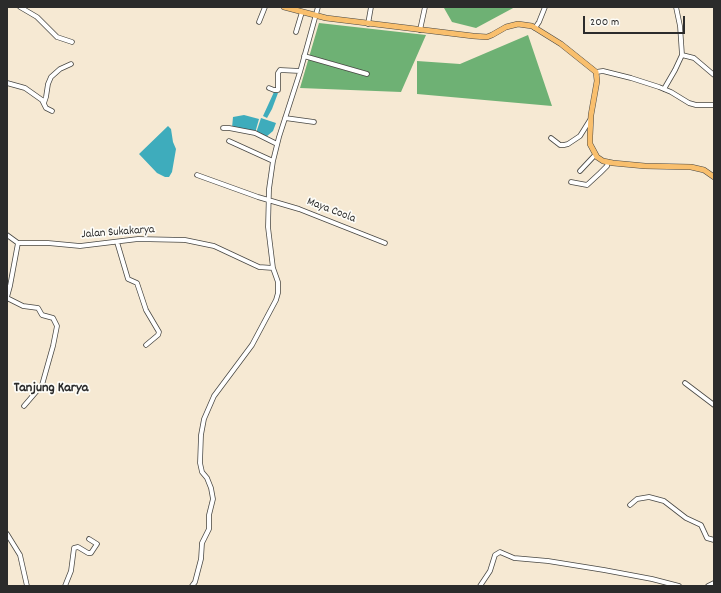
<!DOCTYPE html>
<html>
<head>
<meta charset="utf-8">
<style>
  body { margin:0 }
  #map { position:relative; width:721px; height:593px; overflow:hidden; background:#f6e9d3; font-family:Dekko,sans-serif }
  canvas { display:block }
  .frame { position:absolute; inset:0; border:8px solid #2b2b2b; pointer-events:none }
  .scale { position:absolute; left:583px; top:16px; width:102px; height:18px; box-sizing:border-box; border:2px solid #2b2b2b; border-top:0; padding-left:5px; font-size:12px; line-height:14px; white-space:nowrap; color:#2b2b2b; -webkit-text-stroke:3px #fdfcf7; paint-order:stroke }
</style>
</head>
<body>
<div id="map">
<canvas width="721" height="593"></canvas>
<div class="frame"></div>
<div class="scale">200 m</div>
</div>
<script>
const c = document.querySelector('canvas').getContext('2d');
c.lineJoin = 'round';
function fillPath(path, color) {
  c.fillStyle = color;
  c.fill(path, 'evenodd');
}
function toPath(rows) {
  const path = new Path2D();
  for (const r of rows) {
    path.moveTo(r[0], r[1]);
    for (let i = 2; i < r.length; i += 2) path.lineTo(r[i], r[i + 1]);
  }
  return path;
}
function trace(path, color, width, dash) {
  c.strokeStyle = color;
  c.lineWidth = width;
  c.lineCap = dash ? 'butt' : 'round';
  c.setLineDash(dash || []);
  c.stroke(path);
}
function label(font, color, halo, rows, align = 'center') {
  c.font = font + ' Dekko,sans-serif';
  c.lineWidth = 3.5;
  c.setLineDash([]);
  c.textBaseline = 'middle';
  c.strokeStyle = halo;
  c.fillStyle = color;
  for (const [text, x, y, turn = 0] of rows) {
    c.save();
    c.translate(x, y);
    c.rotate((+turn || 0) * Math.PI / 180);
    c.textAlign = isNaN(turn) ? turn : align;
    if (halo) c.strokeText(text, 0, 0);
    c.fillText(text, 0, 0);
    c.restore();
  }
}
fillPath(toPath([
  [445,7,515,7,476,28,452,22,444,8],
  [319,23,426,35,401,92,300,88],
  [528,35,552,106,417,94,417,61,460,64]
]), '#6eb174');
fillPath(toPath([
  [274,92,278,93,272,109,267,118,263,116],
  [244,115,259,119,255,133,232,128,233,117],
  [261,118,276,123,273,131,266,137,256,133],
  [168,126,171,129,173,142,176,149,172,172,169,177,165,177,157,173,139,154]
]), '#3eacbc');
const minor = toPath([
  [20,7,37,17,57,37,72,42],
  [259,22,265,7],
  [368,24,371,7],
  [535,28,539,22,545,7],
  [420,30,425,7],
  [296,32,302,12],
  [682,55,694,58,714,75],
  [304,56,367,74],
  [596,72,603,71,631,78,659,87,671,92,689,103,696,105,714,105],
  [7,83,25,88,42,100,46,108,52,111],
  [269,88,274,90,278,90,278,73,280,70,300,71],
  [664,89,675,70,682,55,680,26,676,7],
  [44,103,46,97,48,84,51,77,60,69,71,64],
  [285,118,314,122],
  [223,128,229,128,255,133,277,144],
  [551,138,560,145,564,145,568,144,580,136,590,120],
  [229,141,273,161],
  [580,171,595,155],
  [197,175,258,197,299,209,385,243],
  [571,182,587,185,600,173,607,166,608,162],
  [7,235,18,243],
  [117,242,128,279,137,283,146,310,159,332,158,335,146,345],
  [7,297,10,286,18,243,48,243,80,246,138,239,185,240,214,246,259,267,273,268,268,227,269,189,273,161,279,137,300,72,318,7],
  [7,298,23,306,38,308,42,315,53,318,57,326,53,346,42,385,24,406],
  [685,383,714,405],
  [630,505,637,499,649,497,664,501,686,518,701,525,707,538,714,540],
  [7,534,20,555,27,586],
  [65,586,71,571,74,548,78,547,88,553,91,553,97,544,89,539],
  [192,586,195,582,201,559,202,543,209,529,209,515,213,499,211,488,207,478,202,472,200,463,201,435,204,419,214,396,252,345,276,300,278,293,278,282,273,268],
  [480,586,490,571,495,555,500,552,514,558,548,561,604,570,652,579,679,586],
  [708,586,714,583]
]);
const major = toPath([
  [284,7,326,18,473,36,487,37,492,35,506,27,518,24,532,26,561,44,596,72,597,81,591,115,590,136,590,144,597,157,603,161,613,163,645,166,691,167,704,170,714,177]
]);
trace(minor, '#494844', 5.5);
trace(major, '#494844', 6);
trace(minor, '#fff', 4);
trace(major, '#f9bf6d', 5);
label('12px', '#2b2b2b', '#fdfcf7', [
  ["Maya Coola",331,211,21],
  ["Jalan Sukakarya",118,233,-4]
]);
label('bold 14px', '#2b2b2b', '#fdfcf7', [
  ["Tanjung Karya",51,389]
]);
</script>
</body>
</html>
